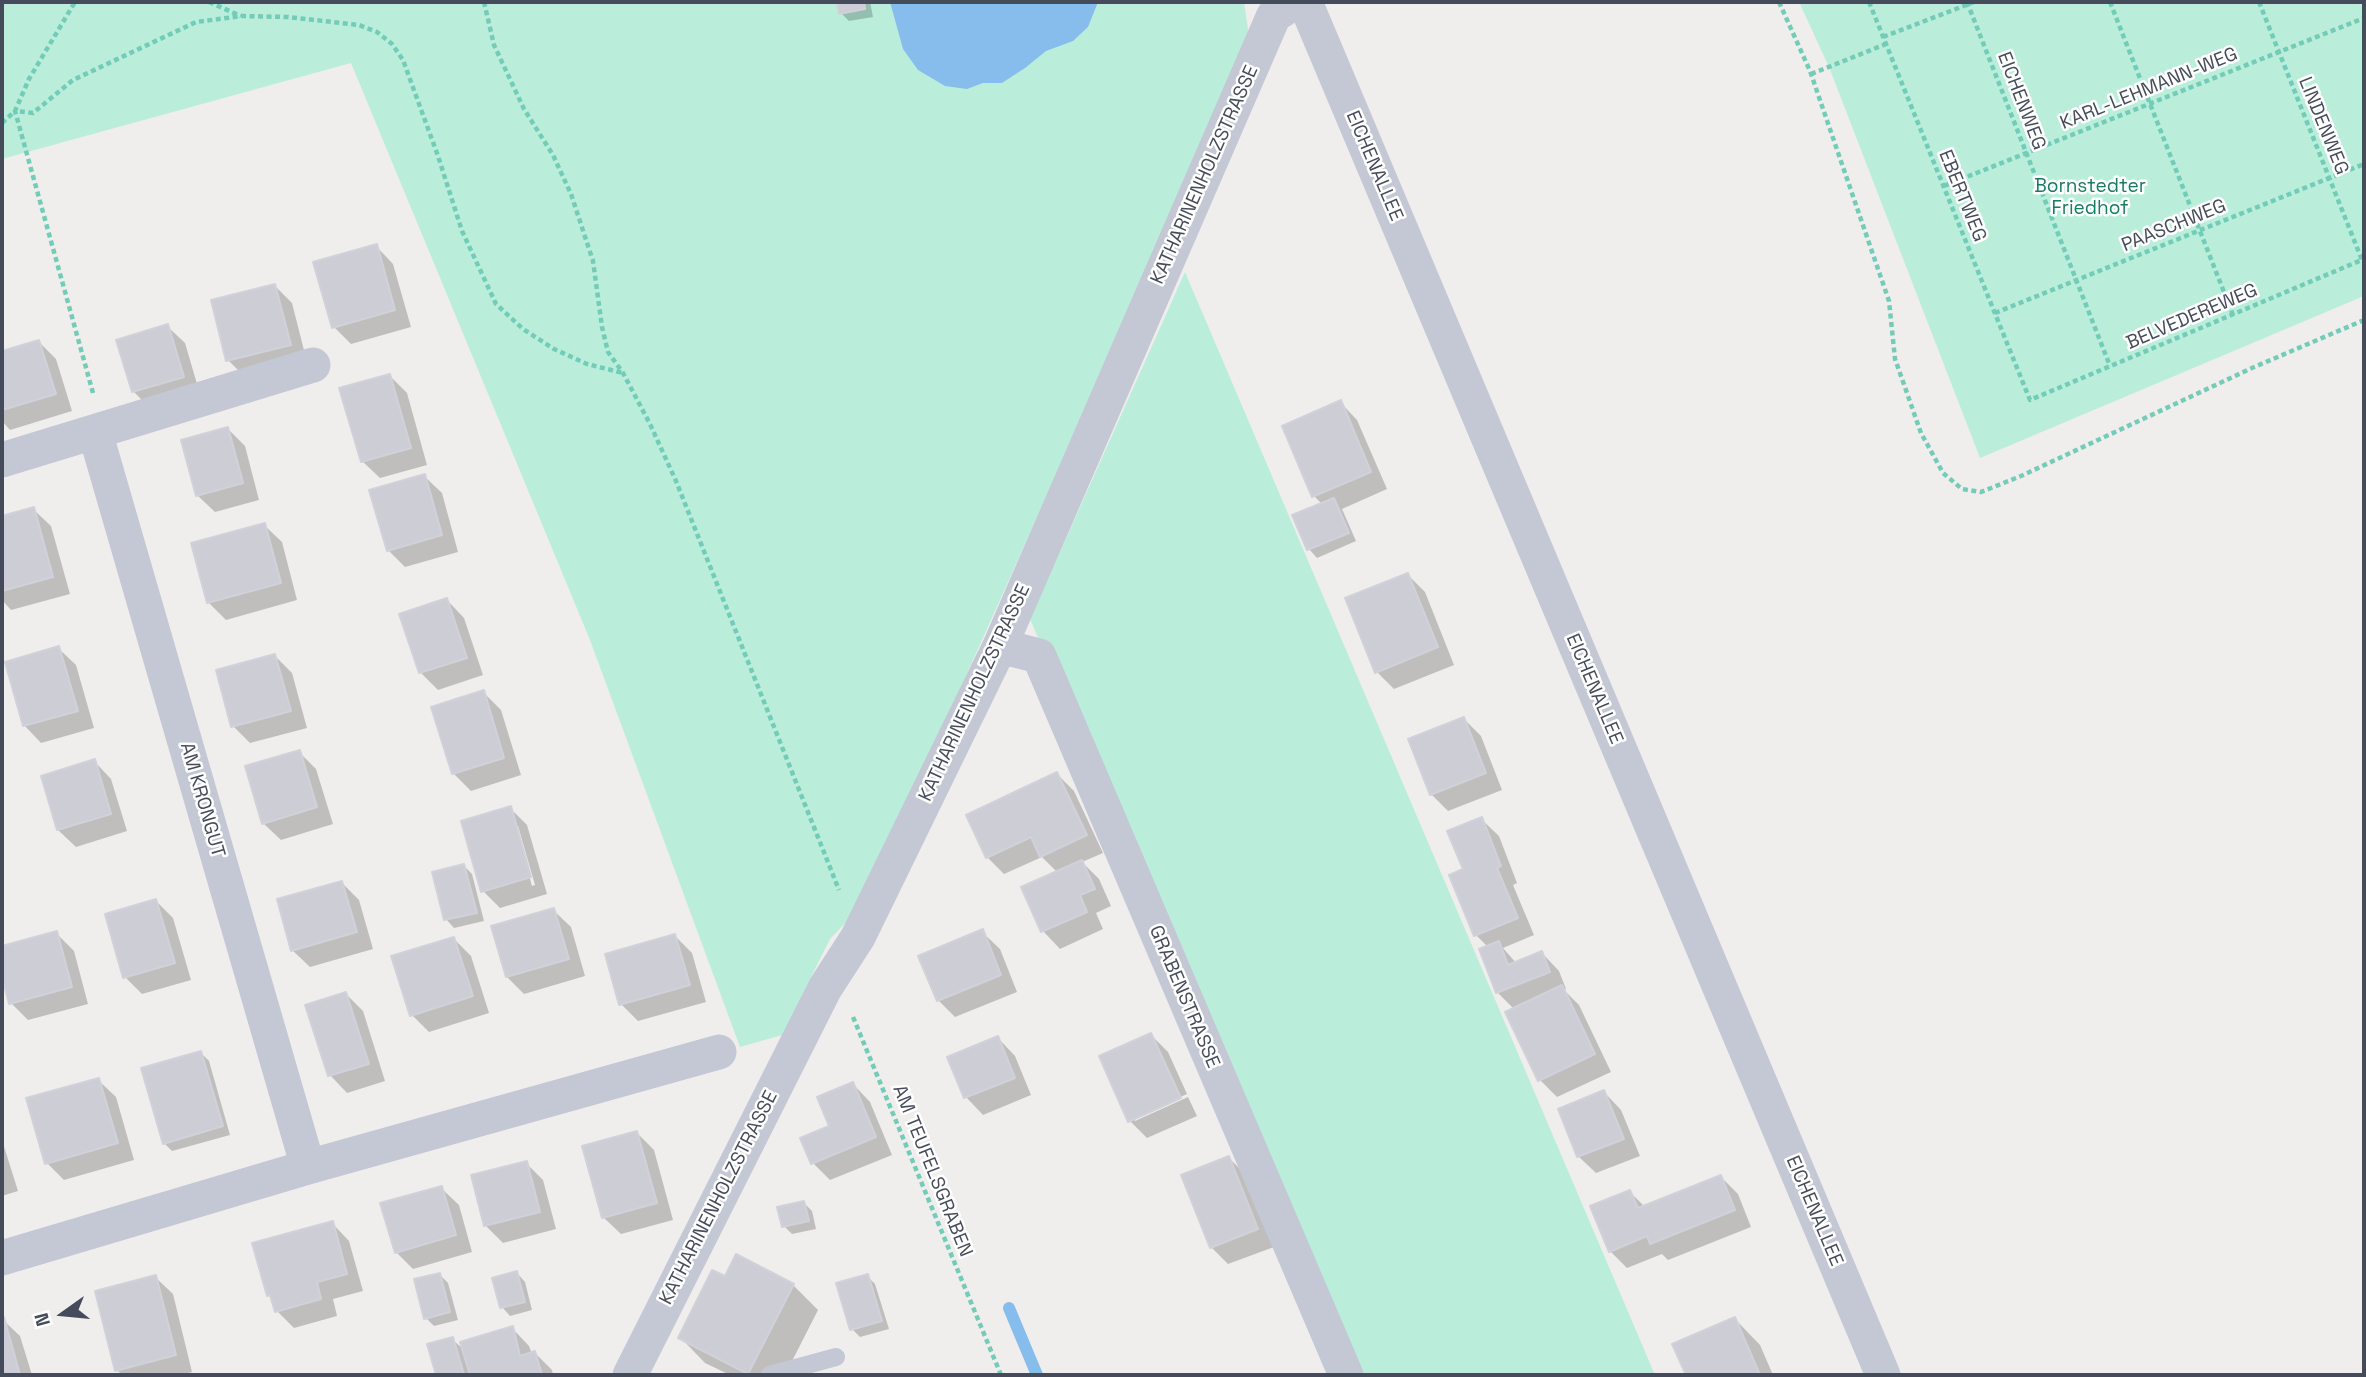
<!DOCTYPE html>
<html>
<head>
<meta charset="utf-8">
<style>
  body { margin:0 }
  #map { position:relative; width:2366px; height:1377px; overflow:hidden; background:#f0eded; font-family:"Space Grotesk",sans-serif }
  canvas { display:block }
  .frame { position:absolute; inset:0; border:4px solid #454b5a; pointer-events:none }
  .north { position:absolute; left:28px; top:1279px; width:70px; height:70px; -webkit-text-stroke:5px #fff; paint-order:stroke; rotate:255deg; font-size:19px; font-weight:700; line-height:28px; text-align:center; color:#454b5a }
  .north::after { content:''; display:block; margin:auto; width:24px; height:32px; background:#454b5a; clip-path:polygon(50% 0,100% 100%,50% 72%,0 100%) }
</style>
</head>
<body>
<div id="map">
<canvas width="2366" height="1377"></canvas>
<div class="frame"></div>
<div class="north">N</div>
</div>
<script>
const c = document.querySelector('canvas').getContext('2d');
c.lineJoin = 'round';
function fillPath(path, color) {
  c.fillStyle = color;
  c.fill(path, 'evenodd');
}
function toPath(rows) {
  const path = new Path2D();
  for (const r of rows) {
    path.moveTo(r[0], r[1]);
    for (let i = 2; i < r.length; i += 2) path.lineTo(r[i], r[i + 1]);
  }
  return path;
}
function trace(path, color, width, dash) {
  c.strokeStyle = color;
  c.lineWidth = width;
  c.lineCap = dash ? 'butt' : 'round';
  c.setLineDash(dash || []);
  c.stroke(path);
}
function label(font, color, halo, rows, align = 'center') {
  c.font = font + ' "Space Grotesk",sans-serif';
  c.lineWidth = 5;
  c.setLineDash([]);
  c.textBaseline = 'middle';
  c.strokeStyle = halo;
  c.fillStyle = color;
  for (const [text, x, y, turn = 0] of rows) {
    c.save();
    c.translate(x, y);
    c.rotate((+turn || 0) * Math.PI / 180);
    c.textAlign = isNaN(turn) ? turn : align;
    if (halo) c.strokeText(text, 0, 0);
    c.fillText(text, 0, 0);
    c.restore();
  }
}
fillPath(toPath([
  [2,2,1244,2,1250,43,863,905,830,939,782,1035,740,1047,590,640,351,63,2,159],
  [1799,2,2364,2,2364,296,1980,458,1829,67],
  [1185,272,1655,1375,1354,1375,1030,619]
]), '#baeedb');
fillPath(toPath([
  [890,2,1098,2,1088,27,1073,41,1046,51,1025,68,1002,83,983,83,967,89,945,86,918,70,903,49]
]), '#86bdec');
fillPath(toPath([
  [839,2,870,2,873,17,849,21,841,13],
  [376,246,393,264,411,327,351,344,334,327],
  [275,286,292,303,307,362,245,377,228,360],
  [167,326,185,343,200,394,151,409,133,391],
  [39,342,56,359,72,411,10,430,2,421,2,353],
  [389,375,407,393,427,465,380,478,362,461],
  [1340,402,1357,420,1387,489,1342,509,1356,541,1317,558,1309,549,1295,516,1322,504,1314,496],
  [228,429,245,446,259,500,215,512,197,495],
  [424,476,442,493,458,552,405,567,388,550],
  [33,509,51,526,70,594,11,610,2,600,2,517],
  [264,525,282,542,297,600,226,620,208,602],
  [1408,575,1425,592,1454,665,1394,689,1377,672],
  [447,600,464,618,483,675,438,690,420,672],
  [58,648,76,665,94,728,41,743,24,725],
  [275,656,292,673,307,728,250,743,233,726],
  [483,692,501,710,521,775,471,791,453,773],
  [1464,719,1481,736,1502,790,1448,811,1431,794],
  [299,752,316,769,333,824,281,840,263,823],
  [94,761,111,779,127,831,76,847,58,830],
  [1057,774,1074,791,1103,853,1082,862,1099,879,1111,906,1096,913,1103,929,1060,949,1043,931,1023,887,1057,872,1042,857,1004,874,987,857],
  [510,808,527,825,547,894,500,908,483,891],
  [515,826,518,826,535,885,532,886],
  [1481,819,1499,836,1517,883,1513,885,1534,935,1503,948,1517,964,1542,953,1559,971,1566,989,1564,990,1579,1005,1611,1072,1557,1097,1540,1080,1515,1010,1497,992,1488,947,1476,935,1465,870],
  [464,866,472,874,484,921,454,928,446,919],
  [342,883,359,900,373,949,310,967,292,950],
  [156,901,173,918,191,980,142,994,125,977],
  [553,910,571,927,585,976,524,994,507,977],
  [982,932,1000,949,1017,992,955,1017,938,1000],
  [56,933,74,951,88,1004,28,1020,11,1003,2,970,2,948],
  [675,936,692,953,706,1002,638,1021,621,1004],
  [454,939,471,956,489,1013,429,1032,412,1015],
  [346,994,363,1011,385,1081,347,1093,330,1075],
  [1151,1035,1168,1052,1187,1094,1135,1117,1135,1121,1188,1097,1197,1116,1147,1138,1130,1121],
  [998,1038,1015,1056,1031,1095,983,1115,966,1097],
  [201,1053,209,1061,230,1135,172,1151,164,1143],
  [98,1080,116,1097,134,1160,64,1180,47,1163],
  [853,1084,870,1102,892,1155,830,1180,813,1163],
  [1604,1092,1621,1110,1640,1156,1596,1173,1578,1156],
  [637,1133,654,1150,673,1220,621,1234,603,1217],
  [2,1140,18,1191,2,1196],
  [1229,1158,1246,1175,1274,1247,1228,1264,1211,1247],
  [526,1163,543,1180,556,1229,503,1243,486,1226,473,1177],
  [1721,1177,1738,1194,1751,1227,1668,1260,1662,1254,1627,1268,1610,1251,1630,1192,1645,1207],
  [441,1188,459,1205,472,1252,413,1269,396,1252],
  [803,1202,812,1211,816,1229,792,1234,784,1226],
  [332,1223,349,1241,363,1291,333,1299,337,1316,294,1328,277,1311,274,1300,268,1295],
  [517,1273,525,1282,532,1310,510,1316,502,1307],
  [440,1275,448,1283,458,1320,434,1326,426,1318],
  [867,1276,875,1284,889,1329,860,1337,852,1329],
  [155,1277,173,1294,192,1372,181,1375,122,1375,117,1370],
  [725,1279,793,1285,818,1310,785,1375,730,1375,705,1363,680,1337],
  [2,1319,20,1336,32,1375,2,1375],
  [1735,1319,1760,1345,1773,1375,1688,1375,1675,1344],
  [512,1328,529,1346,532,1354,535,1353,552,1370,553,1375,438,1375,429,1345,452,1339,464,1350]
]), '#0003');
trace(toPath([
  [1009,1308,1037,1375]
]), '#86bdec', 12);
const building = toPath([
  [837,2,864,2,865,9,839,14,837,2],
  [377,244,395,310,332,328,313,262,377,244],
  [275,284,291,345,226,361,211,300,275,284],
  [168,324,184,377,132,392,116,340,168,324],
  [39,340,56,394,2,410,2,351,39,340],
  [390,374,411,448,361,462,339,388,390,374],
  [1341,400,1371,472,1312,497,1282,426,1341,400],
  [228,427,243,483,196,496,181,440,228,427],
  [425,474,442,535,387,551,369,490,425,474],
  [1334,498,1349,533,1307,550,1292,515,1334,498],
  [34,507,53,577,2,591,2,516,34,507],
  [265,523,281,583,207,603,191,543,265,523],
  [1408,573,1438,647,1375,673,1345,598,1408,573],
  [447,598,467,658,419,673,399,614,447,598],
  [59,646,78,711,23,726,5,662,59,646],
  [275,654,291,711,231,727,216,670,275,654],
  [484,690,504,758,452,774,431,707,484,690],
  [1464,717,1486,773,1430,795,1408,739,1464,717],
  [300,750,317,807,262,824,245,766,300,750],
  [95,759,111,814,57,830,41,776,95,759],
  [1057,772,1087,835,1040,857,1031,837,986,858,966,815,1057,772],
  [511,806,531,877,481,892,461,821,511,806],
  [1482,817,1501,866,1497,868,1518,918,1474,936,1449,875,1463,869,1447,831,1482,817],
  [1082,860,1095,889,1080,895,1087,912,1041,932,1021,887,1082,860],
  [464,864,477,913,444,920,432,872,464,864],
  [342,881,357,932,291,951,277,899,342,881],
  [156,899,175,963,123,978,105,914,156,899],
  [554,908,569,959,506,977,491,926,554,908],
  [983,929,1001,975,937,1001,918,956,983,929],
  [57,931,72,987,9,1004,2,977,2,946,57,931],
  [675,934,690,985,619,1005,605,954,675,934],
  [454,937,473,996,410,1016,391,956,454,937],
  [1499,941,1508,965,1542,951,1550,972,1496,993,1479,949,1499,941],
  [1562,985,1595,1054,1538,1081,1505,1012,1562,985],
  [346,992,369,1064,328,1076,305,1005,346,992],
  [1151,1033,1181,1098,1128,1122,1099,1056,1151,1033],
  [998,1036,1015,1078,964,1098,947,1057,998,1036],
  [201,1051,223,1126,163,1144,141,1068,201,1051],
  [99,1078,118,1143,45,1164,26,1098,99,1078],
  [853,1082,876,1137,811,1164,800,1138,829,1126,817,1097,853,1082],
  [1604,1090,1624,1139,1577,1157,1558,1109,1604,1090],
  [637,1131,657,1203,602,1218,582,1146,637,1131],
  [1229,1156,1258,1229,1210,1248,1181,1175,1229,1156],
  [527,1161,540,1212,484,1226,471,1175,527,1161],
  [1721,1175,1735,1210,1650,1244,1647,1236,1609,1252,1590,1206,1630,1190,1638,1208,1721,1175],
  [442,1186,456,1235,395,1253,380,1203,442,1186],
  [804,1201,809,1221,782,1227,777,1207,804,1201],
  [333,1221,347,1274,317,1282,321,1299,275,1312,270,1295,267,1296,252,1243,333,1221],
  [736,1254,794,1284,748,1374,678,1338,712,1270,725,1276,736,1254],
  [517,1271,525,1302,500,1308,492,1278,517,1271],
  [440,1273,450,1312,424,1319,414,1279,440,1273],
  [868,1274,882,1321,850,1330,836,1283,868,1274],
  [156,1275,176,1355,115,1371,95,1291,156,1275],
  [2,1317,4,1317,20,1375,2,1375,2,1317],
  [1735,1317,1760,1375,1686,1375,1672,1344,1735,1317],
  [513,1326,520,1356,535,1351,542,1375,470,1375,460,1342,513,1326],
  [453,1337,464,1375,436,1375,427,1344,453,1337]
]);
fillPath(building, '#cccdd5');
trace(building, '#d1d1d9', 2);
trace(toPath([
  [209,2,241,16],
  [484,2,494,45,524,109,553,155,571,194,593,261,602,327,608,352,623,373,650,424,676,481,839,890],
  [1779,2,1810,71,1889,301,1895,359,1921,433,1943,473,1962,489,1981,492,2021,476,2252,368,2364,320],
  [1869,2,2030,400,2364,259],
  [1967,2,2110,366],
  [2110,2,2233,315],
  [2259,2,2362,260],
  [1883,37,1974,2],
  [1811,74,1886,44],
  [2,123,15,111,29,79,75,2],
  [1944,186,2364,18],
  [1995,313,2364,164],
  [93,393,15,111,33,113,73,80,196,22,242,16,288,17,359,25,377,32,392,44,403,60,438,156,462,231,496,304,523,329,554,349,587,364,623,373],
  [853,1017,1001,1375]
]), '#72ccb7', 4.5, [5, 3.5]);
trace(toPath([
  [770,1375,836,1357]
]), '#c3c8d4', 18);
trace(toPath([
  [1305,2,1883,1375],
  [95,432,308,1167],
  [2,460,313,365],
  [1000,646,1039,656,1346,1375],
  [2,1258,308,1167,719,1052],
  [630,1375,825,988,858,937,1000,646,1274,15,1295,2]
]), '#c3c8d4', 35);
label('19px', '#454b5a', '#fff', [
  ["KARL-LEHMANN-WEG",2149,89,-22],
  ["EICHENWEG",2021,101,69],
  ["LINDENWEG",2323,126,68],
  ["EICHENALLEE",1374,166,67],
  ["KATHARINENHOLZSTRASSE",1205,175,-66],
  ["EBERTWEG",1962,196,68],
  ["PAASCHWEG",2174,226,-22],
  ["BELVEDEREWEG",2192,317,-23],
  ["EICHENALLEE",1594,689,67],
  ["KATHARINENHOLZSTRASSE",975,693,-65],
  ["AM KRONGUT",202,800,74],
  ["GRABENSTRASSE",1184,997,67],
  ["AM TEUFELSGRABEN",932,1171,68],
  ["KATHARINENHOLZSTRASSE",719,1198,-63],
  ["EICHENALLEE",1814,1211,67]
]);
label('19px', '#167b62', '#fff', [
  ["Bornstedter",2090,187],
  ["Friedhof",2090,209]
]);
</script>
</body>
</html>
